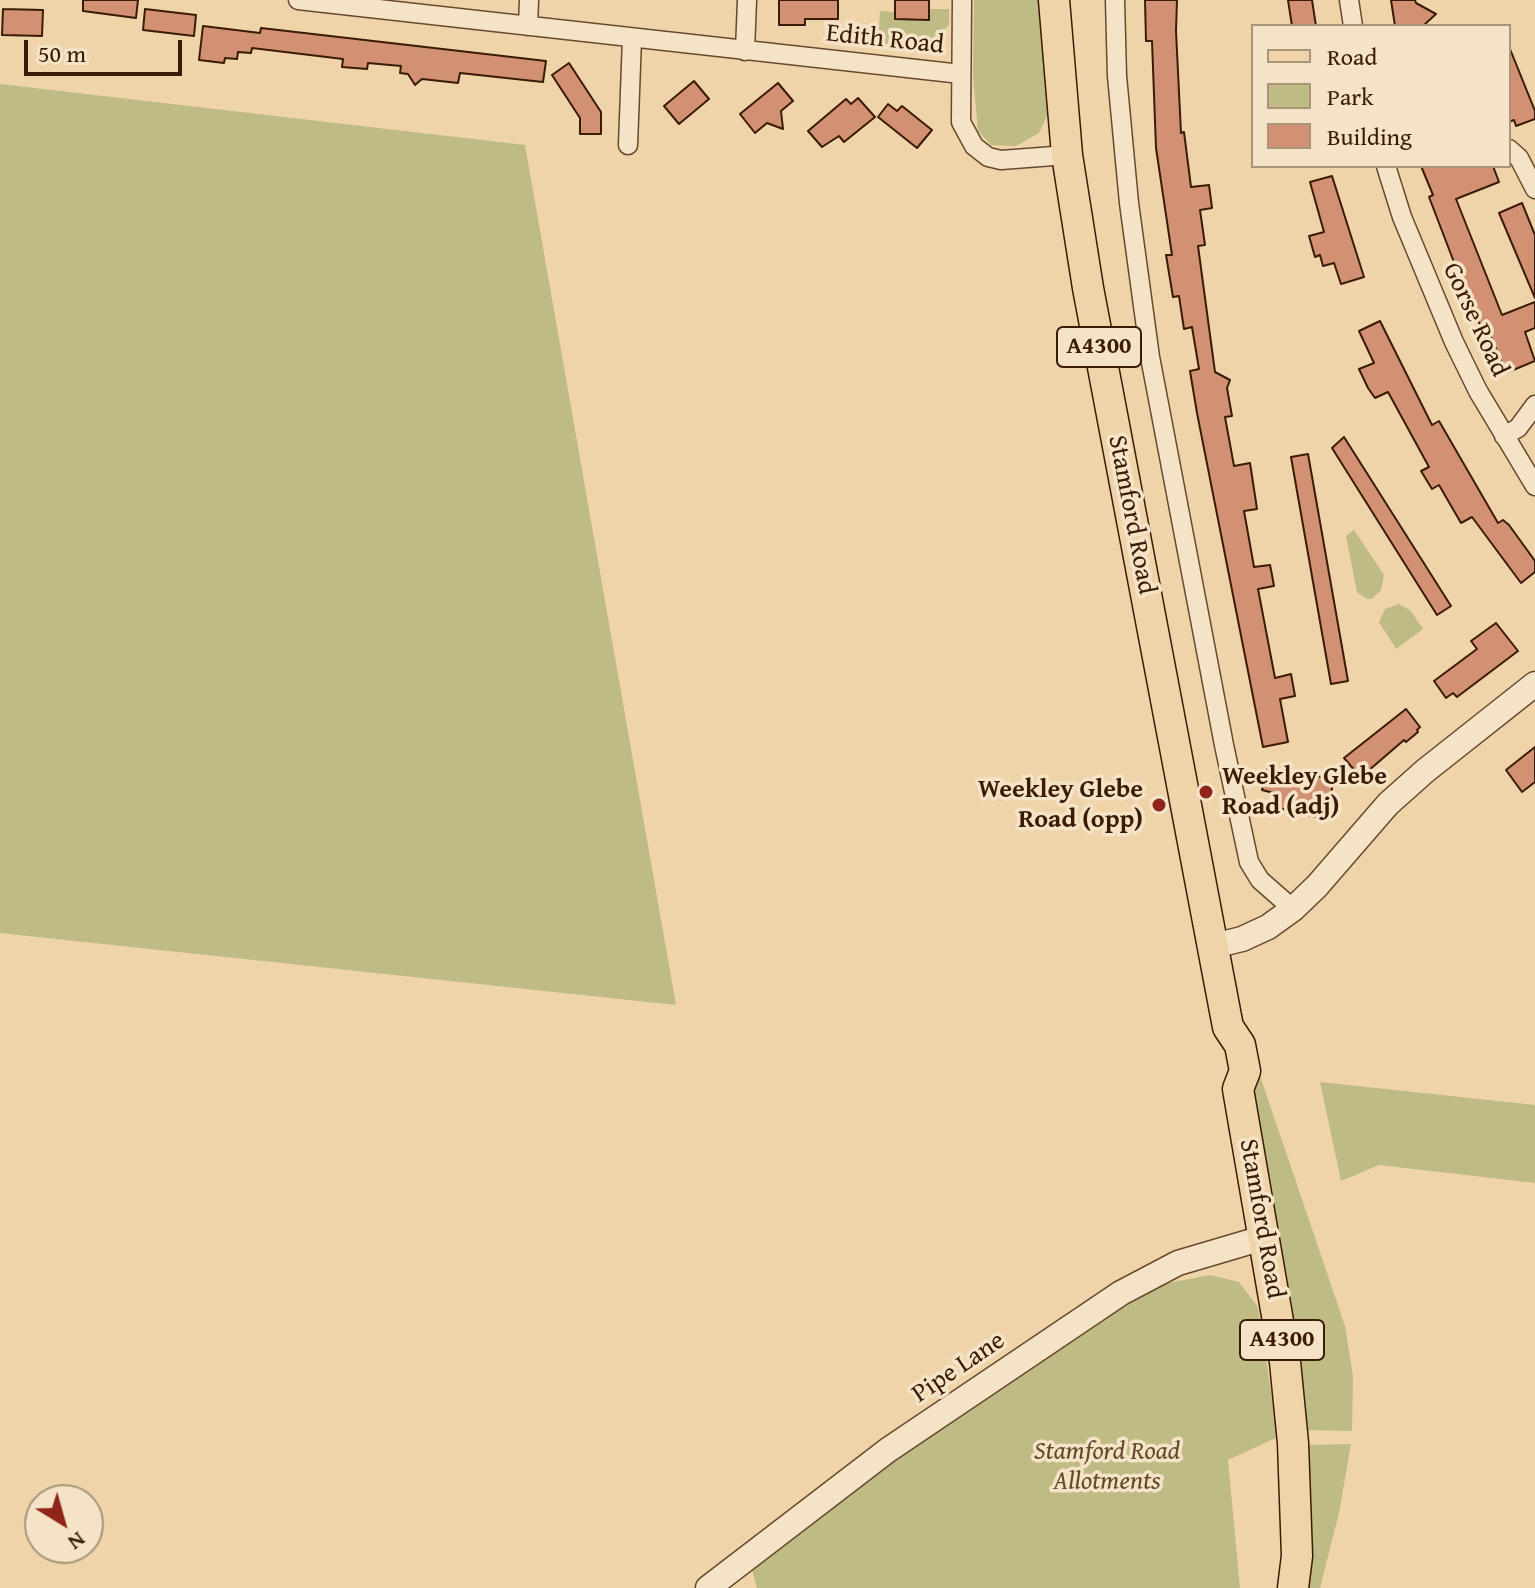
<!DOCTYPE html>
<html>
<head>
<meta charset="utf-8">
<style>
  body { margin:0 }
  #map { position:relative; width:1535px; height:1588px; overflow:hidden; background:#efd4a9; font-family:"Gentium Book Plus",serif }
  canvas { display:block }
  .legend { position:absolute; left:1251px; top:24px; width:260px; height:144px; box-sizing:border-box; background:#f5e3c7; border:2px solid #aa9379; margin:0; padding:10px 14px; list-style:none; font-size:24px; color:#3a1b05 }
  .legend li { display:flex; align-items:center; gap:16px; height:40px }
  .legend b { width:40px; border:2px solid #aa9379 }
  .north { position:absolute; left:24px; top:1484px; width:80px; height:80px; box-sizing:border-box; background:#f5e3c7; border:2px solid #aa9379; border-radius:50%; rotate:143deg; font-size:22px; font-weight:700; line-height:32px; text-align:center; color:#3a1b05 }
  .north::after { content:''; display:block; margin:auto; width:28px; height:36px; background:#8f2418; clip-path:polygon(50% 0,100% 100%,50% 72%,0 100%) }
  .scale { position:absolute; left:24px; top:40px; width:158px; height:36px; box-sizing:border-box; border:4px solid #3a1b05; border-top:0; padding-left:10px; font-size:24px; line-height:28px; white-space:nowrap; color:#3a1b05; -webkit-text-stroke:6px #f5e3c7; paint-order:stroke }
</style>
</head>
<body>
<div id="map">
<canvas width="1535" height="1588"></canvas>
<ul class="legend">
<li><b style="height:10px;background:#efd4a9"></b>Road</li>
<li><b style="height:22px;background:#bfbb84"></b>Park</li>
<li><b style="height:22px;background:#d39173"></b>Building</li>
</ul>
<div class="north">N</div>
<div class="scale">50 m</div>
</div>
<script>
const c = document.querySelector('canvas').getContext('2d');
c.lineJoin = 'round';
function fillPath(path, color) {
  c.fillStyle = color;
  c.fill(path, 'evenodd');
}
function toPath(rows) {
  const path = new Path2D();
  for (const r of rows) {
    path.moveTo(r[0], r[1]);
    for (let i = 2; i < r.length; i += 2) path.lineTo(r[i], r[i + 1]);
  }
  return path;
}
function trace(path, color, width, dash) {
  c.strokeStyle = color;
  c.lineWidth = width;
  c.lineCap = dash ? 'butt' : 'round';
  c.setLineDash(dash || []);
  c.stroke(path);
}
function label(font, color, halo, rows, align = 'center') {
  c.font = font + ' "Gentium Book Plus",serif';
  c.lineWidth = 7;
  c.setLineDash([]);
  c.textBaseline = 'middle';
  c.strokeStyle = halo;
  c.fillStyle = color;
  for (const [text, x, y, turn = 0] of rows) {
    c.save();
    c.translate(x, y);
    c.rotate((+turn || 0) * Math.PI / 180);
    c.textAlign = isNaN(turn) ? turn : align;
    if (halo) c.strokeText(text, 0, 0);
    c.fillText(text, 0, 0);
    c.restore();
  }
}
fillPath(toPath([
  [974,0,1041,0,1049,112,1039,133,1016,146,991,145,978,131,973,76],
  [929,9,949,9,949,25,920,50,878,45,880,11,895,12,895,19,928,20],
  [0,84,525,145,676,1005,0,933],
  [1354,530,1384,575,1381,590,1372,599,1367,599,1357,592,1346,536],
  [1399,604,1411,611,1423,629,1396,649,1379,622,1385,609],
  [1256,1064,1345,1326,1353,1376,1352,1431,1303,1430,1248,1066],
  [1320,1082,1535,1105,1535,1183,1379,1165,1341,1181],
  [1210,1275,1239,1282,1258,1307,1278,1437,1228,1460,1240,1588,757,1588,751,1566,952,1418,1134,1297,1168,1283],
  [1351,1444,1339,1513,1320,1588,1305,1588,1307,1445]
]), '#bfbb84');
const building = toPath([
  [83,0,138,0,136,18,83,11,83,0],
  [779,0,838,0,838,19,805,19,805,25,779,25,779,0],
  [895,0,929,0,929,20,895,19,895,0],
  [1145,0,1177,0,1176,31,1181,133,1184,132,1191,187,1209,185,1212,208,1200,210,1205,245,1198,246,1215,372,1230,380,1227,388,1232,416,1225,417,1234,466,1250,463,1257,509,1244,511,1254,567,1270,565,1272,575,1274,586,1258,589,1275,678,1291,674,1295,696,1280,699,1288,742,1263,747,1197,413,1190,371,1199,369,1192,327,1184,329,1179,296,1173,297,1166,255,1172,255,1156,148,1152,41,1146,41,1145,0],
  [1288,0,1312,0,1316,26,1292,26,1288,0],
  [1391,0,1415,0,1416,3,1436,14,1423,26,1395,26,1391,0],
  [3,9,43,10,42,36,2,35,3,9],
  [145,9,196,15,194,36,143,30,145,9],
  [203,26,260,33,261,28,546,61,543,82,460,73,458,83,422,79,415,85,408,74,400,73,401,66,368,63,367,69,342,67,343,59,252,48,251,53,238,52,237,59,225,58,224,63,199,60,203,26],
  [1510,49,1535,111,1535,119,1516,126,1514,120,1509,122,1510,49],
  [569,63,601,112,601,134,580,134,580,118,552,75,569,63],
  [694,81,709,99,679,124,664,106,694,81],
  [778,83,793,101,781,111,783,129,767,123,755,133,740,114,778,83],
  [858,98,875,117,844,142,839,136,822,147,808,131,846,99,851,104,858,98],
  [888,104,897,111,902,106,932,130,917,148,878,117,888,104],
  [1421,166,1493,166,1499,182,1456,199,1502,315,1535,302,1535,328,1525,332,1535,361,1506,373,1488,330,1483,332,1457,270,1429,197,1433,195,1421,166],
  [1332,176,1364,277,1341,284,1334,263,1323,266,1320,255,1315,257,1309,236,1324,232,1310,182,1332,176],
  [1522,203,1535,235,1535,298,1499,213,1522,203],
  [1380,321,1432,425,1439,421,1498,523,1503,520,1509,525,1535,561,1535,572,1521,583,1472,517,1461,523,1439,485,1432,489,1421,471,1429,467,1388,392,1375,398,1368,388,1359,369,1374,363,1359,331,1380,321],
  [1344,437,1451,606,1437,615,1332,448,1344,437],
  [1308,454,1348,681,1331,684,1291,457,1308,454],
  [1496,623,1518,651,1457,697,1453,693,1446,698,1434,681,1477,649,1471,641,1496,623],
  [1406,709,1420,727,1417,730,1418,732,1406,742,1404,740,1368,771,1364,766,1356,772,1344,758,1406,709],
  [1535,747,1535,782,1522,792,1506,770,1535,747],
  [1267,769,1312,780,1313,775,1334,780,1325,819,1270,806,1274,793,1262,790,1267,769]
]);
fillPath(building, '#d39173');
trace(building, '#3a1b05', 2);
const minor = toPath([
  [298,0,961,74],
  [962,0,961,122,974,146,988,157,1001,160,1067,155],
  [1115,0,1117,76,1129,203,1150,357,1224,745,1249,862,1260,880,1293,909],
  [1349,0,1353,26],
  [528,26,529,0],
  [745,51,747,0],
  [628,145,632,38],
  [1509,149,1519,158,1535,189],
  [1386,166,1402,217,1454,342,1478,391,1535,486],
  [1504,436,1518,428,1535,405]
]);
const tertiary = toPath([
  [1213,946,1242,939,1268,927,1293,909,1317,886,1388,804,1425,771,1535,684],
  [708,1588,888,1450,1121,1293,1178,1263,1266,1237]
]);
const primary = toPath([
  [1054,0,1067,155,1088,288,1228,1027,1240,1045,1245,1071,1238,1089,1285,1362,1293,1443,1297,1556,1293,1588]
]);
trace(minor, '#67492e', 21);
trace(tertiary, '#67492e', 27);
trace(primary, '#3a1b05', 33);
trace(minor, '#f5e3c7', 18);
trace(tertiary, '#f5e3c7', 24);
trace(primary, '#efd4a9', 30);
for (const [x, y, r, color] of [
  [1206,792,8,"#8f2418"],
  [1159,805,8,"#8f2418"]
]) {
  const dot = new Path2D();
  dot.arc(x, y, r, 0, 2 * Math.PI);
  c.fillStyle = color;
  c.fill(dot);
  trace(dot, '#f5e3c7', 3);
}
for (const [x, y, w] of [
  [1099,347,84],
  [1282,1340,84]
]) {
  const box = new Path2D();
  box.roundRect(x - w / 2, y - 20, w, 40, 6);
  c.fillStyle = '#f5e3c7';
  c.fill(box);
  trace(box, '#3a1b05', 2);
}
label('bold 24px', '#3a1b05', null, [
  ["A4300",1099,347],
  ["A4300",1282,1340]
]);
label('26px', '#3a1b05', '#f5e3c7', [
  ["Edith Road",885,40,6],
  ["Gorse Road",1475,320,65],
  ["Stamford Road",1131,515,79],
  ["Stamford Road",1261,1219,80],
  ["Pipe Lane",959,1368,-34]
]);
label('bold 26px', '#3a1b05', '#f5e3c7', [
  ["Weekley Glebe",1222,777],
  ["Road (adj)",1222,807],
  ["Weekley Glebe",1143,790,"right"],
  ["Road (opp)",1143,820,"right"]
], 'left');
label('italic 26px', '#624b2b', '#f5e3c7', [
  ["Stamford Road",1107,1452],
  ["Allotments",1107,1482]
]);
</script>
</body>
</html>
